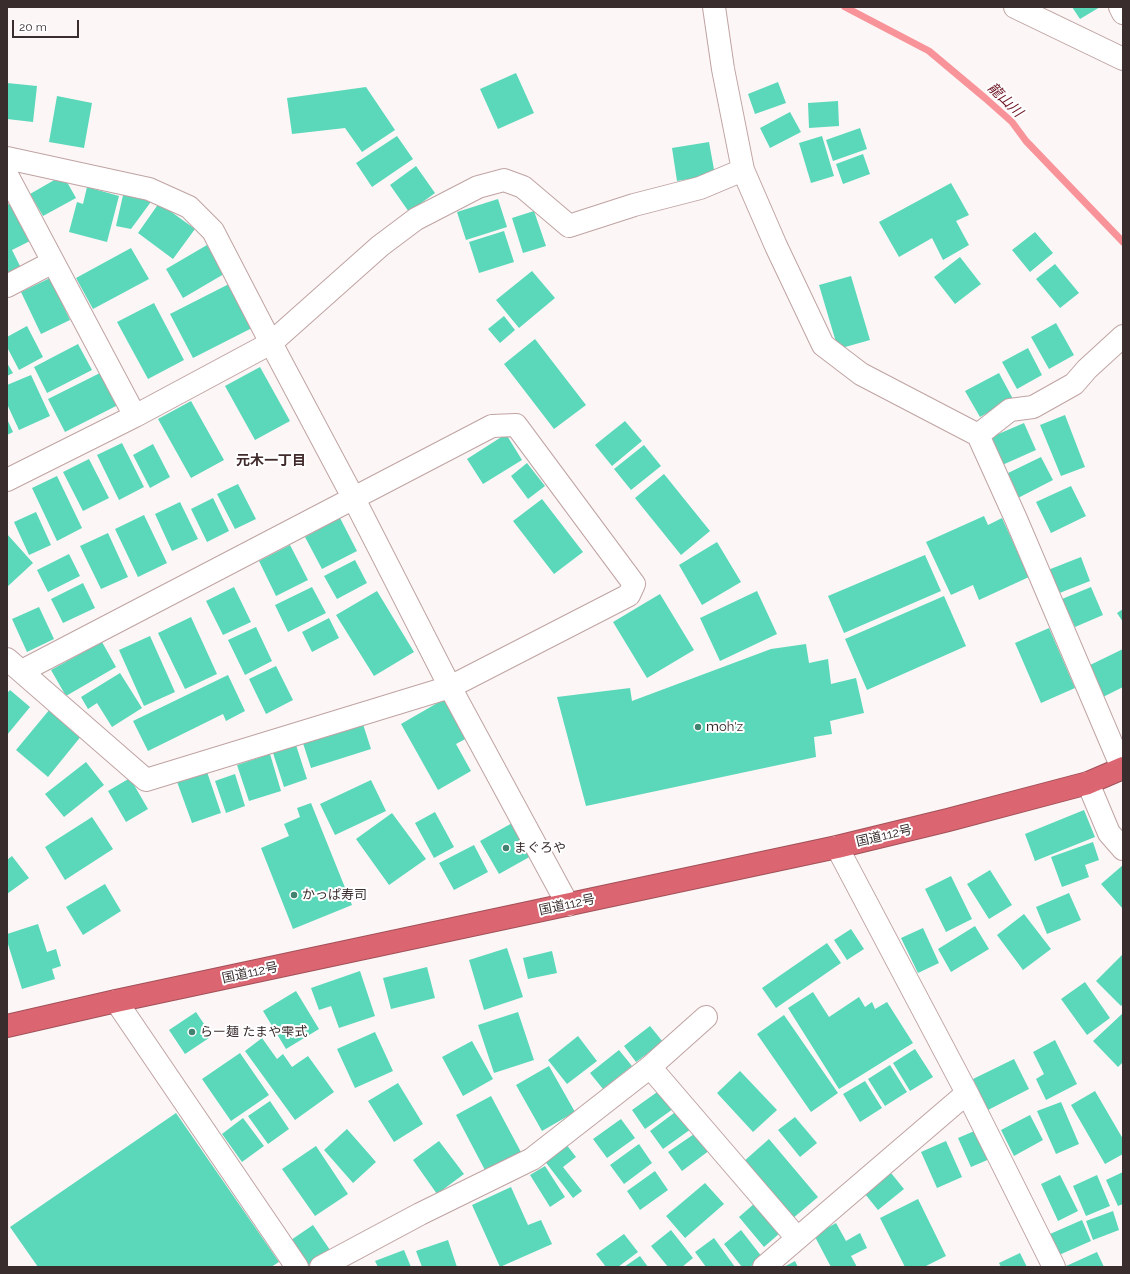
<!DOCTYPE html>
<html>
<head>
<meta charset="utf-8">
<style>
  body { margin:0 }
  #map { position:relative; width:1130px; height:1274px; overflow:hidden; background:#fcf6f6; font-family:Raleway,sans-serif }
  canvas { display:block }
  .frame { position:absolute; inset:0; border:8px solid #392d2d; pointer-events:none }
  .scale { position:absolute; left:12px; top:20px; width:67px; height:18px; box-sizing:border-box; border:2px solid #392d2d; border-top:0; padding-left:5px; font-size:12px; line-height:14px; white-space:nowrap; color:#392d2d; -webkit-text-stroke:3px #fff; paint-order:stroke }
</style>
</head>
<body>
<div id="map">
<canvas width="1130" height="1274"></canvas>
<div class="frame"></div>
<div class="scale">20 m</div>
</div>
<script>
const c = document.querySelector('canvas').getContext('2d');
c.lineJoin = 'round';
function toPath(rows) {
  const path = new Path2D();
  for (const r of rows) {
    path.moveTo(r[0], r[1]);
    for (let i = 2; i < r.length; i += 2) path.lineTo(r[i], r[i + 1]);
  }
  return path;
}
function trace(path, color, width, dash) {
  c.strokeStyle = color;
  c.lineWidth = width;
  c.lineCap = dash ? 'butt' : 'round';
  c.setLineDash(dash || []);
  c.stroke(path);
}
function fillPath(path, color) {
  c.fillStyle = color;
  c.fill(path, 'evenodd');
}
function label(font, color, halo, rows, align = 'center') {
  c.font = font + ' Raleway,"Noto Sans JP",sans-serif';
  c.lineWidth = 4;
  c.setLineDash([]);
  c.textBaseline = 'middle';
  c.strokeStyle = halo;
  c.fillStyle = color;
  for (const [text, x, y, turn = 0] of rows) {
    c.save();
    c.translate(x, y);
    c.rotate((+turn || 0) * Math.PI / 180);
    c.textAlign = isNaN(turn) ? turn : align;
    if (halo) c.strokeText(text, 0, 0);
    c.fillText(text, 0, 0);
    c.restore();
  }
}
trace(toPath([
  [845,7,929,51,985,98,1012,122,1026,141,1123,242]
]), '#f89499', 7);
fillPath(toPath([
  [1072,7,1100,7,1080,19],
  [516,73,534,113,498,129,480,89],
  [778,82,786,103,755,114,748,94],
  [7,83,37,86,33,122,7,119],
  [366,87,395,130,362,152,345,128,292,134,287,98],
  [57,96,92,103,84,148,49,142],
  [838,101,839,126,809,128,808,103],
  [790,112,801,132,770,148,760,128],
  [860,128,867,149,833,161,826,140],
  [397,136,413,159,372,187,356,163],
  [822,136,834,176,811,183,799,143],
  [709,142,715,175,677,181,672,148],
  [863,154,870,174,843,184,836,164],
  [416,166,435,193,409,212,390,185],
  [63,175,76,198,43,216,30,194],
  [951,183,969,215,956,221,969,245,943,260,932,238,899,257,879,222],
  [87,187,119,196,107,242,69,232,77,202,83,204],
  [124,191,153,199,131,229,116,226],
  [498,199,507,227,466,240,457,212],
  [13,202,32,240,12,250,21,268,7,276,7,205],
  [159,203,195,229,173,259,138,233],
  [534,211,546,246,523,253,512,218],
  [504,231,514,262,479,273,469,242],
  [1035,232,1053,253,1030,272,1012,250],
  [207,245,224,274,183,298,166,269],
  [131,248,149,279,93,309,76,278],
  [960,257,981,284,955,304,934,277],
  [1055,264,1079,293,1060,308,1036,279],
  [532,271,555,298,519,328,496,300],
  [851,276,870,340,838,349,819,285],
  [50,278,70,320,41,334,21,292],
  [229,284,252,328,193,358,170,314],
  [154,303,184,360,148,379,117,322],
  [504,316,515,330,500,343,488,329],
  [1056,323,1074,355,1049,369,1031,337],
  [27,326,43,357,19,370,7,347,7,337],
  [535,339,586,405,554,429,504,364],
  [78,344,92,370,47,393,34,367],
  [1028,348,1042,375,1017,389,1002,362],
  [7,363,13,373,7,376],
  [260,367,290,421,255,440,225,386],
  [102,372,118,405,65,432,48,399],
  [999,373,1013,399,980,417,965,391],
  [31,375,50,416,19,430,7,404,7,385],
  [191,401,224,460,191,478,158,419],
  [1065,415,1085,467,1061,476,1040,425],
  [7,419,13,432,7,435],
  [625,421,642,441,612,466,595,445],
  [1024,423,1036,450,1000,466,989,438],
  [506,434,522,460,483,484,467,459],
  [122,443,144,487,119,500,97,455],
  [153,444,170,477,150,488,133,455],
  [644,445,661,466,631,490,614,469],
  [1041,457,1053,480,1018,498,1006,474],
  [89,459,109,498,83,511,63,472],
  [527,463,545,486,528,499,511,476],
  [664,474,710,531,681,555,635,498],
  [57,476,82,528,57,541,32,488],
  [238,484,256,519,235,529,217,494],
  [1071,486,1086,516,1051,533,1036,502],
  [213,498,229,531,207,542,191,509],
  [542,499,583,552,554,574,513,521],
  [180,502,198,539,172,551,155,514],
  [36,512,51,545,29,555,14,522],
  [144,515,167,563,138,577,115,529],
  [984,516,988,525,1002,518,1029,577,979,600,973,585,951,595,926,542],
  [340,518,357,551,322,569,305,537],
  [108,533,128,577,101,589,80,546],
  [7,534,33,563,7,587],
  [717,542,741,582,702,605,679,565],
  [290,545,308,580,276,596,259,561],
  [69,554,80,576,48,592,37,570],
  [925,555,941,591,844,633,828,596],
  [1081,557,1090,581,1057,594,1048,570],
  [355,560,367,583,337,599,324,576],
  [83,583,95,608,63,623,51,599],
  [234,587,251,622,223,635,206,601],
  [312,587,326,613,288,632,275,605],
  [1091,587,1103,615,1075,627,1062,599],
  [377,591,414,652,374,676,336,615],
  [757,591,777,634,720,661,700,618],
  [660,594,694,650,647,678,613,622],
  [944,596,966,646,867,690,845,639],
  [39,607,54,639,27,652,12,619],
  [1123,609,1123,622,1117,613],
  [191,617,217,674,185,689,158,633],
  [329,618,339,638,312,652,302,632],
  [256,627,272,661,245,675,228,640],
  [1049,628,1075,688,1041,703,1015,643],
  [150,636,175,692,144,706,119,650],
  [102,642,116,667,66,696,51,670],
  [806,644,809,663,828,659,831,684,856,678,864,713,830,721,832,734,814,737,816,757,586,806,557,697,630,688,632,701,771,649],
  [1123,649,1123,687,1101,698,1086,667],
  [276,666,293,700,266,714,249,679],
  [120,673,142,708,112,727,97,703,88,709,81,697],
  [228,675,245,711,226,721,223,714,148,751,133,721],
  [10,690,30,707,7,735,7,693],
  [446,698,469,737,456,744,471,771,438,790,401,724],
  [50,709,82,735,48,777,16,750],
  [362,721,371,749,311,768,302,740],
  [296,745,307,779,284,787,273,753],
  [270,754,281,791,249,801,237,765],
  [86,762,104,785,64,817,45,794],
  [206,769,221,813,192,823,176,779],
  [235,774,245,806,226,813,215,781],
  [130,778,148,809,126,822,108,791],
  [371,780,386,811,335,835,320,804],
  [311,803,352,905,293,929,261,848,289,836,284,824,300,817,297,808],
  [1084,810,1095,837,1035,861,1025,834],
  [435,812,454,847,434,858,415,823],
  [392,813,426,859,389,885,356,839],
  [92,817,113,849,65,880,45,847],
  [514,822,533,855,499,874,480,841],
  [1093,842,1099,860,1085,865,1089,877,1062,887,1051,857],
  [474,845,488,872,454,890,439,863],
  [12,856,29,878,7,894,7,860],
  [1123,865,1123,909,1101,884],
  [990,870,1012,905,989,919,967,884],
  [951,876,972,919,946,932,925,889],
  [105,884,121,911,83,935,66,907],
  [1069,893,1081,920,1047,934,1036,907],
  [1024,914,1051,949,1023,970,997,935],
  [38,924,47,952,56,949,61,966,52,969,55,979,22,989,7,941,7,934],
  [975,926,989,949,951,972,938,949],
  [923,928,939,963,918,973,901,938],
  [851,929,864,949,847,960,834,940],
  [827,943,841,963,776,1008,762,988],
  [507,948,523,997,484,1010,469,960],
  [552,951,557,973,528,979,523,958],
  [1123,954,1123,1004,1121,1006,1096,981],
  [427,967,435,998,391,1009,383,978],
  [360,971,375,1016,339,1028,331,1006,319,1010,311,988],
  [1085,982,1110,1018,1087,1035,1061,999],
  [296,991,319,1029,286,1049,263,1011],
  [813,992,829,1017,859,997,865,1007,872,1002,875,1009,887,1002,913,1043,839,1089,788,1008],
  [196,1012,212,1036,185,1054,169,1030],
  [518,1012,534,1060,494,1073,478,1025],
  [1123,1013,1123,1062,1118,1067,1093,1041],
  [784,1015,838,1093,811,1112,757,1034],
  [650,1026,663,1042,636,1062,624,1046],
  [375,1032,393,1071,355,1088,337,1049],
  [578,1036,597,1061,567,1084,548,1060],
  [262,1038,277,1059,283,1054,292,1067,308,1056,334,1092,295,1120,245,1051],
  [1055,1040,1077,1084,1046,1100,1036,1079,1044,1074,1033,1052],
  [472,1041,493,1079,463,1096,442,1057],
  [915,1049,933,1077,910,1091,893,1063],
  [619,1050,632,1066,603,1089,590,1073],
  [240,1053,269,1095,231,1121,202,1079],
  [1014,1059,1029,1089,988,1110,973,1079],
  [890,1065,907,1092,885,1106,868,1079],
  [549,1066,575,1112,542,1131,516,1085],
  [740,1071,777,1110,753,1132,717,1093],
  [865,1081,882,1108,860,1122,843,1094],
  [398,1083,423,1124,394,1142,368,1101],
  [660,1090,673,1109,645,1129,632,1110],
  [1095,1091,1123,1139,1123,1154,1105,1164,1071,1105],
  [491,1096,522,1154,486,1172,456,1115],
  [270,1101,289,1129,268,1144,248,1116],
  [1061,1102,1079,1144,1056,1154,1037,1111],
  [678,1110,691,1129,663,1149,650,1131],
  [176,1113,279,1262,271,1267,38,1267,10,1227],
  [1030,1115,1043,1140,1014,1156,1001,1130],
  [795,1117,817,1143,800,1157,778,1130],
  [243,1118,264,1146,242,1162,222,1134],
  [621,1119,635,1138,607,1158,593,1139],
  [347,1129,376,1162,353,1183,324,1150],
  [979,1129,992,1158,971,1167,958,1138],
  [697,1132,710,1150,682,1171,668,1152],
  [769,1139,818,1197,792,1219,743,1162],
  [439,1141,464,1174,437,1194,413,1160],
  [946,1141,962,1177,937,1188,921,1152],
  [566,1144,576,1157,563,1167,582,1191,573,1198,544,1160],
  [639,1144,652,1163,624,1184,610,1165],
  [316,1146,348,1194,315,1216,282,1169],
  [545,1166,565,1197,550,1207,530,1175],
  [655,1171,668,1190,640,1210,627,1191],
  [1123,1172,1123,1204,1118,1206,1106,1180],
  [891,1173,904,1189,878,1210,865,1194],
  [1060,1175,1078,1211,1058,1221,1041,1184],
  [1097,1175,1110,1206,1086,1216,1073,1186],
  [705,1183,724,1204,685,1238,666,1216],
  [511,1187,528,1225,541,1220,552,1244,500,1267,472,1205],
  [918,1199,946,1256,924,1267,905,1267,880,1218],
  [755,1203,780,1233,764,1247,739,1217],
  [1113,1211,1119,1230,1093,1240,1086,1221],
  [1082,1220,1091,1241,1059,1255,1050,1234],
  [836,1223,846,1241,860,1233,867,1248,851,1256,857,1267,831,1267,814,1235],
  [313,1225,330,1250,308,1265,291,1240],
  [671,1230,693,1258,682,1267,668,1267,651,1246],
  [741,1230,762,1257,750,1267,742,1267,724,1244],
  [624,1234,638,1252,618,1267,606,1267,596,1254],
  [714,1238,735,1267,706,1267,695,1252],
  [448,1240,457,1267,422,1267,416,1251],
  [404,1250,411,1267,378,1267,375,1261],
  [1097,1252,1104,1267,1064,1267],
  [1020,1253,1027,1267,1001,1267,999,1263],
  [640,1256,648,1267,624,1267],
  [795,1261,798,1267,784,1267]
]), '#5ad8b9');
const minor = toPath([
  [714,7,723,69,743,170,776,246,823,345,861,374,978,435,1016,519,1122,768],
  [1015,7,1123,59],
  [1120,7,1123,13],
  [7,158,149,189,189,207,213,231,271,343,354,499,450,687,568,905],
  [7,175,135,416],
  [7,286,53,262],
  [978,435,1010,410,1033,407,1074,384,1087,369,1123,336],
  [7,480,135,416,271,343,380,246,416,219,478,187,504,180,523,187,569,226,634,205,700,188,743,170],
  [7,659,146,780,450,687,629,595,634,584,516,425,492,426,22,671],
  [1088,783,1109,833,1123,849],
  [837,847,967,1093,1054,1267],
  [116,1001,297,1267],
  [706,1017,650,1067,797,1238],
  [321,1267,420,1214,532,1159,650,1067],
  [764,1267,967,1093]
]);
const highway = toPath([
  [7,1026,116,1001,837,847,948,820,1088,783,1123,768]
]);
trace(minor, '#c0a3a3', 24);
trace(highway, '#a25159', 24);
trace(minor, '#fff', 22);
trace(highway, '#db6570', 22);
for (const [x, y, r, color] of [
  [698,727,4,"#418271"],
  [506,848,4,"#418271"],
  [294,895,4,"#418271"],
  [192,1032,4,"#418271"]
]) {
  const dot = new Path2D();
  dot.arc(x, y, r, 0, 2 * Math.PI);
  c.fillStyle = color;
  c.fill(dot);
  trace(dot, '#fff', 1.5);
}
label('13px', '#392d2d', '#fff', [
  ["ｍoh'z",706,727],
  ["まぐろや",514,848],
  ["かっぱ寿司",302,895],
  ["らー麺 たまや雫式",200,1032]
], 'left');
label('13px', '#392d2d', '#fff', [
  ["国道112号",884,836,-13],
  ["国道112号",567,905,-12],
  ["国道112号",250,973,-12]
]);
label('italic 14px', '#6e1625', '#fff', [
  ["龍山川",1005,100,44]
]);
label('bold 14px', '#412a2b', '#fff', [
  ["元木一丁目",271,461]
]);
</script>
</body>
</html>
